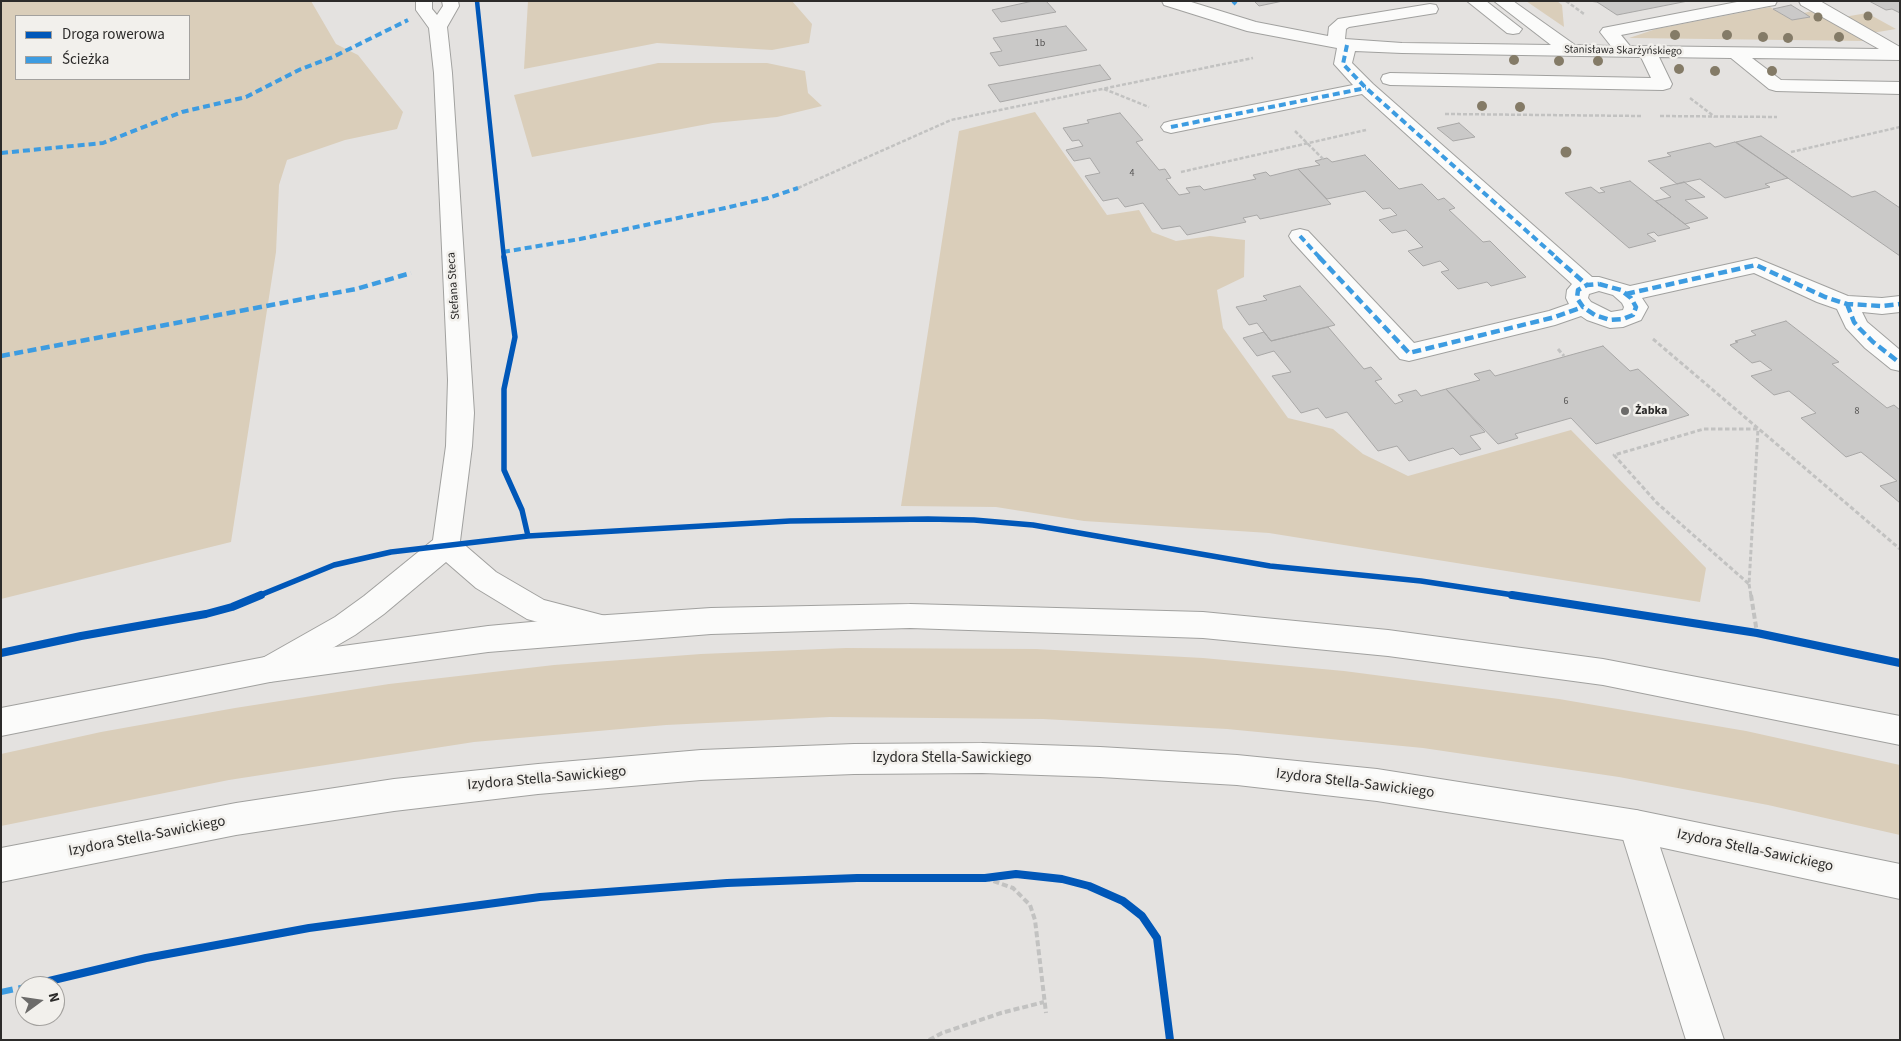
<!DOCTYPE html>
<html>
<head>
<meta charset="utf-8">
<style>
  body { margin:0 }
  #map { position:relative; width:1901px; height:1041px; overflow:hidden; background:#e4e2e0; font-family:"Source Sans 3",sans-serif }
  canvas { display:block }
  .frame { position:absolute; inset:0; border:2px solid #2c2b2a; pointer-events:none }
  .legend { position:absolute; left:15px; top:15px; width:175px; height:65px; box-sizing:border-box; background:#f2f0ec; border:1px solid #a3a19e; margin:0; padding:6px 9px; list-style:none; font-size:15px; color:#2c2b2a }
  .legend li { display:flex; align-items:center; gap:10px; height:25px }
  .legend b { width:25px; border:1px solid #a3a19e }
  .north { position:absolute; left:15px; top:976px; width:50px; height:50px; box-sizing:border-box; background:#f2f0ec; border:1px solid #a3a19e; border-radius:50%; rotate:76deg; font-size:14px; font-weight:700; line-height:20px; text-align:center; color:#2c2b2a }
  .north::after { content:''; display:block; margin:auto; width:18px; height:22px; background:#6c6b6a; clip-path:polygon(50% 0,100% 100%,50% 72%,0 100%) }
</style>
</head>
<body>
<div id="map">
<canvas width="1901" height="1041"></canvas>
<div class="frame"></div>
<ul class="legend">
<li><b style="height:6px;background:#0057b8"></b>Droga rowerowa</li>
<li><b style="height:6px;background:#3d9ce1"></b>Ścieżka</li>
</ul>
<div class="north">N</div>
</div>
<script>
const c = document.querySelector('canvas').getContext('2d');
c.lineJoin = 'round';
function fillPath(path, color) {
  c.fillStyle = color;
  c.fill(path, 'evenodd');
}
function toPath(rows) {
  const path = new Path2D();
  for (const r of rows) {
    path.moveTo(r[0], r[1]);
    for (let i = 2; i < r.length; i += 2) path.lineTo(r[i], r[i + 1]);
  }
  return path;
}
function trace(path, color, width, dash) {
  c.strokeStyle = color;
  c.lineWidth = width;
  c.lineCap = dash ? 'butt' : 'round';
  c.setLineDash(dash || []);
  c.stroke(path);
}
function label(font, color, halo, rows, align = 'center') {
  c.font = font + ' "Source Sans 3",sans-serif';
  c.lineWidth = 5;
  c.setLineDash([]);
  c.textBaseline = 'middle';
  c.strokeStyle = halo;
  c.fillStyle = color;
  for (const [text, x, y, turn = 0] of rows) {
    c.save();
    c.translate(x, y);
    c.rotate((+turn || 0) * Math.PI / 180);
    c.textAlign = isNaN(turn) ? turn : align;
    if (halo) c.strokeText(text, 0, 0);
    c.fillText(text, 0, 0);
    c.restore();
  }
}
fillPath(toPath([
  [1,1,311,1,336,44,358,55,403,112,397,129,345,140,287,160,279,185,276,252,231,542,1,599],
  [189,16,189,79,16,79,16,16],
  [528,1,792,1,812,24,809,43,772,50,657,43,524,69],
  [1526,1,1557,1,1562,5,1564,27],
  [1770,7,1792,20,1809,17,1804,13,1812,11,1866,41,1629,38,1656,29],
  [1867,13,1896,29,1872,33,1844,17],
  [658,63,767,63,805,71,808,93,822,106,777,117,713,123,532,157,514,95],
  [1035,112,1107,215,1139,210,1152,232,1176,241,1210,236,1245,240,1244,277,1217,290,1223,328,1288,418,1333,429,1363,454,1408,476,1571,430,1706,568,1700,602,1269,533,1084,521,996,507,901,506,959,131],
  [846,648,1036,649,1203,658,1344,671,1559,699,1746,731,1900,765,1900,835,1768,805,1619,777,1423,748,1227,729,1043,719,830,717,666,725,474,742,229,780,1,826,1,754,101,732,235,708,389,684,554,665,701,654]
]), '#daceba');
const building = toPath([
  [1033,1,1046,1,1056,12,1001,22,992,10,1033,1],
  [1254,1,1283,1,1259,6,1254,1],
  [1588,1,1688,1,1617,15,1597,2,1588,1],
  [1869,1,1900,1,1900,13,1892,9,1886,10,1869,1],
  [1791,5,1804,13,1810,17,1792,20,1773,9,1791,5],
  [1066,26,1087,50,999,66,990,53,1002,51,993,38,1066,26],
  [1100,65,1111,79,1000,102,988,85,1100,65],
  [1120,113,1143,140,1136,142,1159,170,1165,169,1171,178,1166,179,1179,195,1190,193,1186,188,1200,186,1204,190,1256,179,1253,175,1266,172,1270,176,1298,169,1331,204,1260,219,1257,215,1243,218,1246,222,1187,235,1180,226,1162,229,1143,203,1125,207,1118,198,1103,201,1085,176,1100,173,1090,158,1074,161,1066,150,1083,146,1079,140,1072,141,1063,128,1089,123,1087,120,1120,113],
  [1459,123,1475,137,1453,141,1437,128,1459,123],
  [1761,136,1852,197,1875,191,1900,208,1900,256,1736,142,1761,136],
  [1735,142,1788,178,1765,184,1770,187,1725,198,1700,179,1677,184,1648,161,1671,156,1667,153,1710,143,1715,147,1735,142],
  [1365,155,1399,189,1422,184,1438,200,1444,198,1455,208,1449,210,1483,242,1490,241,1526,277,1491,286,1487,282,1458,289,1441,272,1449,270,1440,261,1423,266,1408,251,1423,247,1406,230,1392,233,1379,220,1397,215,1390,208,1383,209,1365,191,1327,199,1298,169,1320,165,1315,161,1327,158,1332,162,1365,155],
  [1630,181,1655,201,1690,228,1658,236,1654,232,1647,234,1656,241,1629,248,1565,193,1591,187,1599,193,1605,192,1600,188,1630,181],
  [1684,182,1705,197,1685,200,1708,218,1685,224,1655,201,1671,197,1660,188,1684,182],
  [1300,286,1335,325,1271,341,1257,323,1249,325,1236,307,1267,300,1263,296,1300,286],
  [1786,321,1839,362,1832,364,1887,408,1894,405,1900,410,1900,503,1880,486,1897,481,1861,452,1846,457,1801,418,1816,413,1789,391,1774,395,1751,376,1772,370,1760,361,1752,363,1730,345,1738,342,1735,341,1756,335,1751,331,1786,321],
  [1328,327,1364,369,1371,367,1382,379,1375,381,1395,404,1403,401,1398,395,1416,390,1421,396,1446,389,1485,432,1470,436,1481,449,1460,455,1453,448,1409,461,1397,446,1378,451,1347,412,1326,418,1318,408,1301,413,1272,376,1291,372,1274,351,1257,356,1243,338,1264,332,1271,341,1328,327],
  [1603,346,1630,371,1638,369,1689,415,1596,444,1571,418,1515,434,1518,438,1498,444,1446,389,1480,380,1474,374,1490,370,1495,376,1603,346]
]);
fillPath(building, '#cac9c8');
trace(building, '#a8a7a6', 1);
const minor = toPath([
  [416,1,432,1,432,9,437,15,443,6,442,1,458,1,459,6,447,27,452,73,474,413,472,446,460,541,496,572,544,600,617,619,621,628,617,637,606,641,527,619,476,588,446,562,384,614,355,635,281,678,270,682,259,678,255,669,259,660,335,617,364,596,433,540,446,446,448,380,434,73,429,28,416,10,416,1],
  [1162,1,1188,1,1256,22,1328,36,1329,27,1338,19,1430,4,1436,5,1438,9,1436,13,1349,27,1346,29,1345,39,1402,43,1551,45,1494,1,1513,1,1575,45,1611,46,1600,32,1603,28,1742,1,1777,1,1775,5,1769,6,1621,35,1630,46,1879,49,1801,5,1799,1,1820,1,1900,47,1900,60,1752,58,1781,80,1900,82,1900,94,1776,91,1769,89,1731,58,1659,57,1672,84,1670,88,1663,90,1390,85,1383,83,1381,79,1383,75,1390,73,1651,78,1641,57,1402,53,1355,51,1352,63,1373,84,1592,277,1599,277,1630,286,1756,258,1848,296,1882,298,1900,296,1900,312,1882,314,1862,312,1867,322,1900,350,1900,371,1891,369,1865,348,1846,328,1837,309,1817,302,1754,273,1642,298,1648,307,1641,320,1623,327,1610,328,1587,320,1581,316,1555,325,1409,361,1400,359,1292,241,1289,236,1292,231,1300,229,1308,231,1414,343,1549,311,1569,304,1566,298,1567,290,1572,284,1362,94,1171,133,1164,131,1161,127,1164,123,1171,121,1353,85,1334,64,1337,48,1247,31,1164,5,1162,1],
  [1599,291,1613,295,1622,303,1624,307,1623,310,1611,312,1591,302,1588,298,1589,294,1599,291],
  [1467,1,1486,1,1522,29,1519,33,1513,34,1507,33,1467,1],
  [1636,810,1648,814,1653,826,1724,1040,1686,1040,1619,826,1624,814,1636,810]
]);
const major = toPath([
  [910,604,1203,612,1388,630,1603,659,1900,716,1900,745,1603,685,1388,656,1203,638,910,628,711,634,488,652,270,682,1,736,1,708,270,656,488,626,607,615,711,608,910,604],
  [982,743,1100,747,1237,755,1377,769,1636,810,1900,864,1900,899,1636,842,1377,801,1237,785,1100,777,982,773,854,774,701,780,538,794,394,811,236,835,1,882,1,848,236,803,394,779,538,764,701,750,854,744,982,743]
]);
trace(minor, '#a1a19f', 2);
trace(major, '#a1a19f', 2);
trace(toPath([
  [1566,1,1584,14],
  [1104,89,1149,107],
  [1690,98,1715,117],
  [1445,114,1642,116],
  [1660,116,1777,117],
  [1295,131,1323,159],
  [1791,152,1900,127],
  [1181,172,1366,130],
  [798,188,951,120,1253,58]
]), '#c2c2c1', 2.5, [4, 2]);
trace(toPath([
  [1653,339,1900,549],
  [1558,349,1564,356],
  [1704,429,1758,429,1749,584,1657,503,1614,455,1704,429],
  [1749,584,1751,596]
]), '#c2c2c1', 3, [4.5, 2.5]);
trace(toPath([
  [1751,595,1757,633],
  [985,878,1013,888,1030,905,1035,920,1046,1013],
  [929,1040,942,1033,1001,1013,1044,1002]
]), '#c2c2c1', 4, [6, 3]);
fillPath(minor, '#fbfbfa');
fillPath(major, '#fbfbfa');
trace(toPath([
  [1233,1,1236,4],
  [1347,45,1343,64,1366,88,1557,258],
  [1171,127,1366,88],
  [1,153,103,143,182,112,246,97,301,69,333,57,408,20],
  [1300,236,1320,258],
  [503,252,580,239,725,208,768,198,798,188]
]), '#3d9ce1', 4, [7, 4]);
trace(toPath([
  [1319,257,1409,353,1555,317,1583,307],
  [1555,257,1587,285],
  [1599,284,1621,290,1631,298,1636,307,1633,315,1623,319,1610,320,1595,315,1583,307,1577,298,1578,290,1587,285,1599,284],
  [1626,294,1756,265,1825,297,1847,304,1882,306,1900,304],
  [1847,304,1854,322,1859,328,1873,342,1900,363],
  [1,356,356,289,411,273]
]), '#3d9ce1', 4.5, [9, 4.5]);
trace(toPath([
  [1,992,25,987]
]), '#3d9ce1', 6, [12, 6]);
trace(toPath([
  [477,1,504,258]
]), '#0057b8', 4.5);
trace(toPath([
  [504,257,515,337,504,389,504,470,522,510,528,536],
  [258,596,334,565,391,552,528,536,790,521,928,519,974,520,1033,525,1270,566,1421,581,1520,596]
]), '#0057b8', 5.5);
trace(toPath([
  [1512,595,1757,633,1900,663],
  [1,653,81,636,206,614,232,607,261,595],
  [28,986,146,958,309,928,540,897,727,883,857,878,985,878,1016,874,1062,879,1089,886,1123,901,1142,916,1157,938,1170,1040]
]), '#0057b8', 8);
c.fillStyle = '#847b67';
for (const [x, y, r] of [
  [1868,16,4.5],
  [1818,17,4.5],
  [1675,35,5],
  [1727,35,5],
  [1763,37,5],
  [1839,37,5],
  [1788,38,5],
  [1514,60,5],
  [1559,61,5],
  [1598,61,5],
  [1679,69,5],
  [1715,71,5],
  [1772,71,5],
  [1482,106,5],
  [1520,107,5],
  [1566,152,5.5]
]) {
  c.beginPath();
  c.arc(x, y, r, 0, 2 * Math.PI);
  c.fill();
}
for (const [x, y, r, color] of [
  [1625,411,5,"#6c6b6a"]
]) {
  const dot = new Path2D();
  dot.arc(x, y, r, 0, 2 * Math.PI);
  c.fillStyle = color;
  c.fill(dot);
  trace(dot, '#f2f0ec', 2);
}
label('10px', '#545352', null, [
  ["1b",1040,44],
  ["4",1132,174],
  ["6",1566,402],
  ["8",1857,412]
]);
label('11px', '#2c2b2a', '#f2f0ec', [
  ["Stanisława Skarżyńskiego",1623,51,1]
]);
label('12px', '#2c2b2a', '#f2f0ec', [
  ["Stefana Steca",454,286,-94]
]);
label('bold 12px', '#2c2b2a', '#f2f0ec', [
  ["Żabka",1635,411]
], 'left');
label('15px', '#2c2b2a', '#f2f0ec', [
  ["Izydora Stella-Sawickiego",952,759],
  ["Izydora Stella-Sawickiego",547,779,-5],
  ["Izydora Stella-Sawickiego",1355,784,7],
  ["Izydora Stella-Sawickiego",147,837,-11],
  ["Izydora Stella-Sawickiego",1755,851,12]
]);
</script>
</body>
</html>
